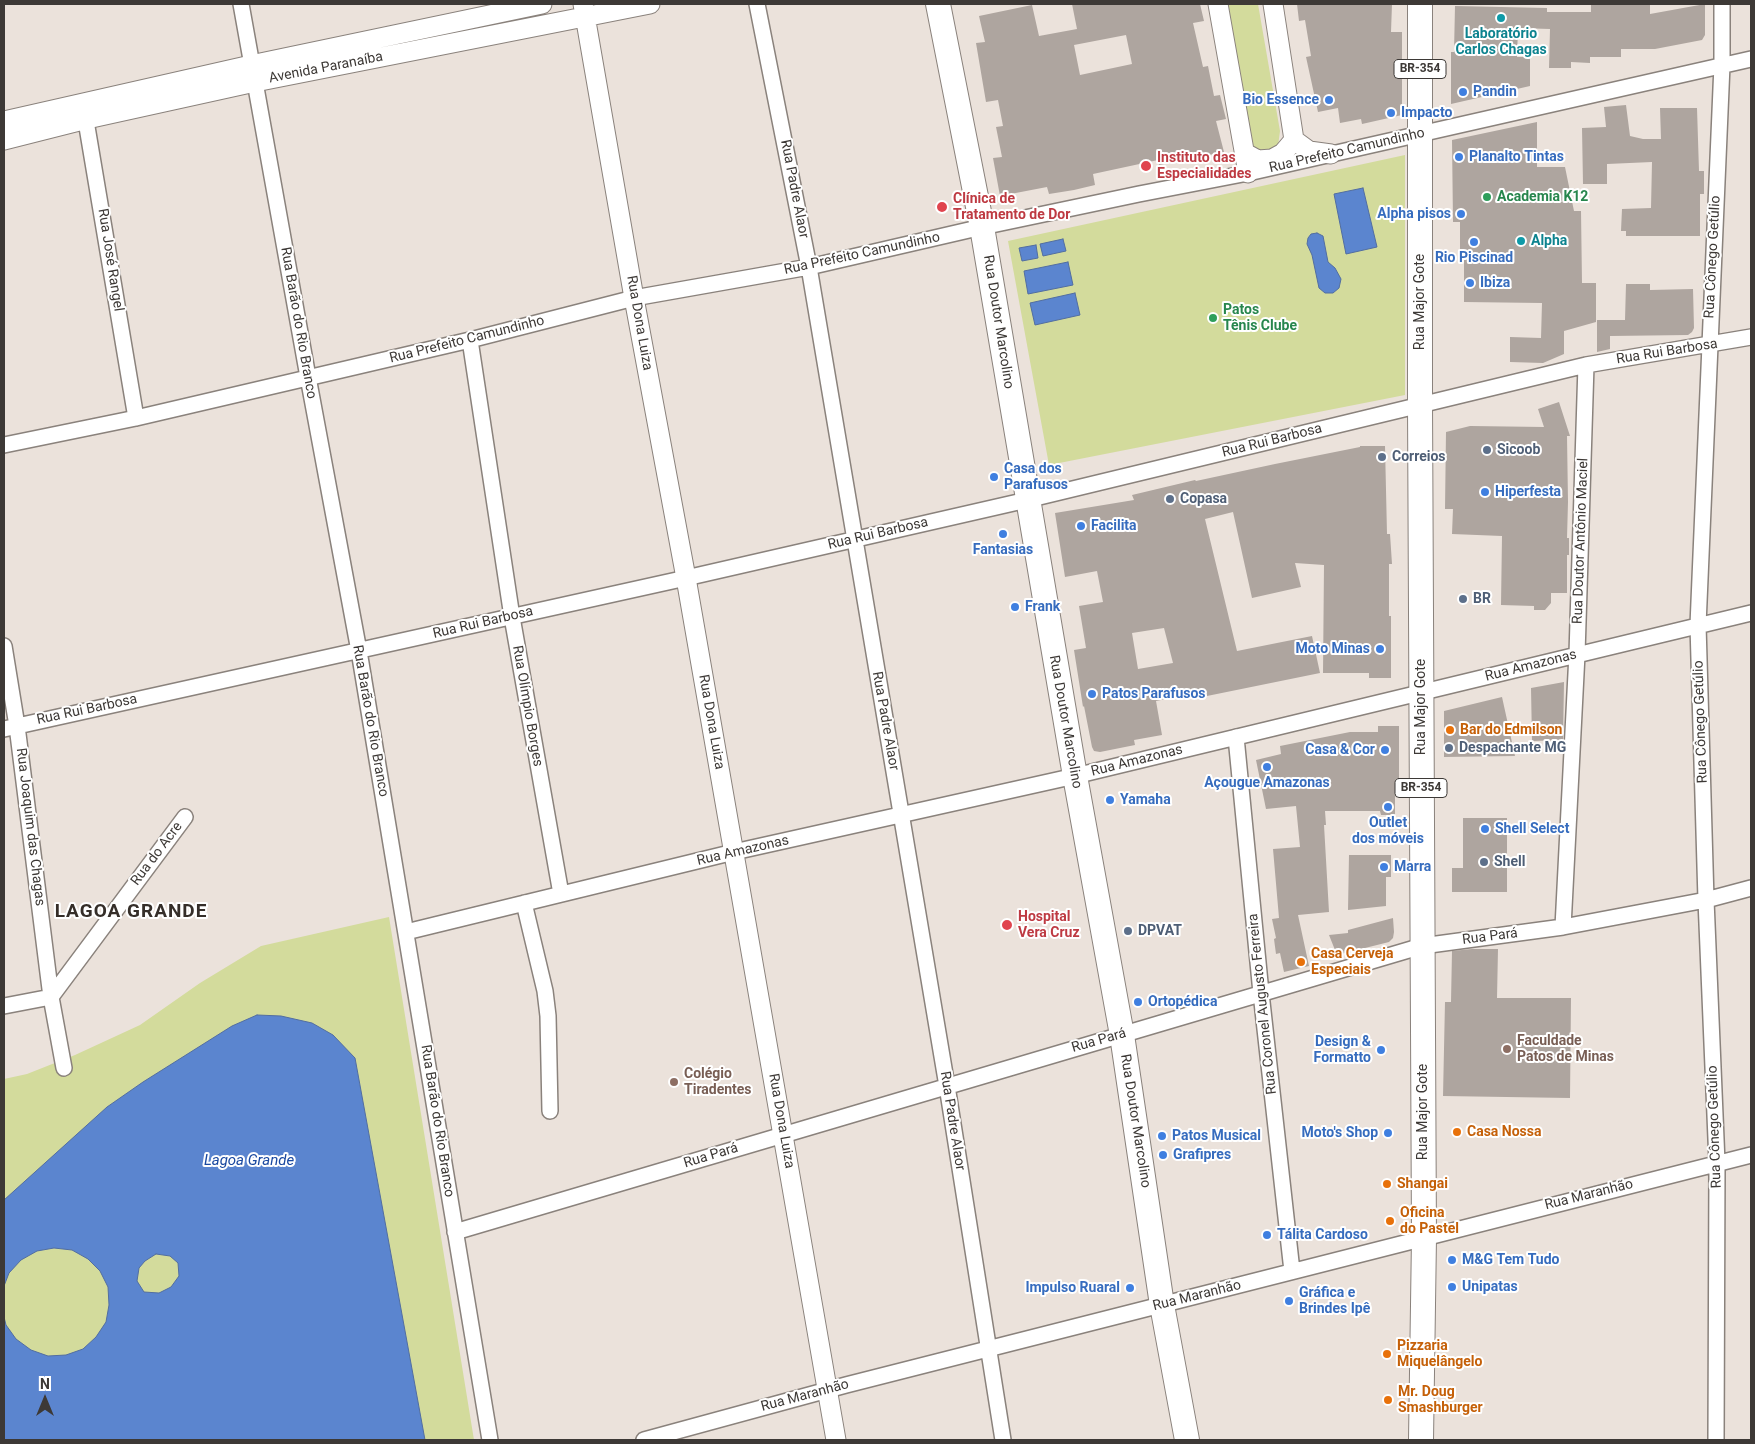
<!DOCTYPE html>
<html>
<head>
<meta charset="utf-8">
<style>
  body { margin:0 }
  #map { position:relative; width:1755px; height:1444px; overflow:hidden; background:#ebe2db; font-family:Roboto,sans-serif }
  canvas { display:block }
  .frame { position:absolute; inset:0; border:5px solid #3d3936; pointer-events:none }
  .north { position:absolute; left:20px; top:1374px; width:50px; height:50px; -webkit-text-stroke:4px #fff; paint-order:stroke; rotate:0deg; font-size:14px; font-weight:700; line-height:20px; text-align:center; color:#3d3936 }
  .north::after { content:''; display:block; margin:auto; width:18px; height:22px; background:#3d3936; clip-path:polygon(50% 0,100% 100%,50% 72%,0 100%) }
</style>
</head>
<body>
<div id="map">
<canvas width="1755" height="1444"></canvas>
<div class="frame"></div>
<div class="north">N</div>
</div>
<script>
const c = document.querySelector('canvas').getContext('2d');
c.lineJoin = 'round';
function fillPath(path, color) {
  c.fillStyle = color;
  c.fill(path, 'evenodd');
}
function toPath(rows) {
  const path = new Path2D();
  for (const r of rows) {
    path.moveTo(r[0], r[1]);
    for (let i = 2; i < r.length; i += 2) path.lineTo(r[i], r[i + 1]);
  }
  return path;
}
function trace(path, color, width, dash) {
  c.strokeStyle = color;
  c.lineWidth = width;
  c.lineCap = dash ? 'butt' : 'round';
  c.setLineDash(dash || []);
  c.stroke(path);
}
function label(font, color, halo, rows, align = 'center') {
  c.font = font + ' Roboto,sans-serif';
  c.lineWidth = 4;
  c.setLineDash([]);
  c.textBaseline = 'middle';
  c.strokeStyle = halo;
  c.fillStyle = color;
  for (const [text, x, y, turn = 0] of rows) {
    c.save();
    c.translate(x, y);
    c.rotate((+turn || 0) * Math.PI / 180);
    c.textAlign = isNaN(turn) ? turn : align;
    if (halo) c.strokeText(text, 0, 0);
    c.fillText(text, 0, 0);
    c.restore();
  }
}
fillPath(toPath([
  [1224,4,1258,4,1280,131,1278,146,1269,153,1256,153,1248,140],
  [1405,155,1405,395,1049,465,1008,241],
  [389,917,474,1440,4,1440,4,1079,27,1074,75,1055,140,1025,200,983,261,946]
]), '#d3db9c');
const water = toPath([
  [1363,188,1377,247,1346,254,1334,194,1363,188],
  [1317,233,1323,236,1328,262,1335,268,1341,279,1339,288,1333,293,1325,293,1319,288,1312,255,1307,244,1308,238,1311,234,1317,233],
  [1063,239,1066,251,1043,256,1040,244,1063,239],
  [1036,245,1038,258,1022,261,1019,248,1036,245],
  [1068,262,1073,285,1028,294,1024,271,1068,262],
  [1075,293,1080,315,1035,325,1030,303,1075,293],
  [257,1015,281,1016,312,1023,333,1035,355,1058,425,1440,4,1440,4,1317,6,1325,16,1339,31,1350,48,1356,66,1355,83,1349,96,1337,106,1322,109,1305,108,1287,100,1271,88,1259,72,1250,54,1248,37,1251,21,1260,9,1273,4,1286,4,1200,107,1107,143,1082,232,1026,257,1015],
  [156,1254,170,1256,178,1263,179,1276,171,1287,159,1293,144,1292,137,1281,139,1268,145,1261,156,1254]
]);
fillPath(water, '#5b85cf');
trace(water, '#526ea1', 1);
fillPath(toPath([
  [1072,4,1200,4,1204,21,1193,23,1203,67,1208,66,1214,96,1220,95,1226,119,1216,121,1224,152,1159,165,1158,160,1093,174,1095,185,1074,190,1049,194,1047,187,1000,196,993,158,1002,157,996,127,1003,126,998,100,986,102,976,43,985,42,979,16,1032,5,1039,36,1077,29],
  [1126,35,1132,64,1080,75,1074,45],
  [1297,4,1392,4,1391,32,1402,32,1402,115,1362,124,1361,119,1340,123,1338,108,1318,112,1306,57,1311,56,1305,20,1299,21],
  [1591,4,1650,4,1650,14,1705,4,1705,35,1702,40,1655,49,1621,49,1621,57,1590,57,1590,63,1571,62,1571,68,1549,68,1550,29,1518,28,1517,57,1530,57,1530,86,1451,104,1451,52,1454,52,1455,6,1547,8,1547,12,1591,12],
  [1626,105,1630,136,1643,139,1661,139,1660,108,1697,108,1699,171,1704,171,1704,194,1700,194,1700,236,1626,236,1626,231,1621,231,1622,209,1651,208,1652,162,1607,164,1607,184,1583,184,1582,128,1606,127,1604,107],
  [1537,122,1537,167,1565,167,1574,211,1581,211,1582,283,1596,283,1596,322,1564,331,1564,354,1543,363,1510,362,1510,337,1541,338,1542,303,1464,302,1464,260,1460,260,1460,222,1453,222,1452,140],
  [1626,284,1650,284,1650,290,1693,289,1694,328,1692,332,1688,335,1610,336,1610,349,1597,352,1597,320,1625,320],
  [1559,402,1570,436,1567,436,1568,502,1567,538,1569,538,1569,555,1567,555,1567,593,1551,593,1551,603,1545,610,1534,610,1534,606,1501,605,1502,536,1452,534,1453,509,1445,509,1446,432,1470,426,1544,427,1538,409],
  [1360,446,1385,446,1387,534,1390,534,1392,564,1389,564,1389,616,1391,616,1391,678,1369,678,1369,673,1323,673,1324,565,1295,563,1301,587,1252,598,1233,512,1205,519,1237,651,1312,636,1320,673,1207,696,1206,691,1156,701,1162,735,1134,740,1135,745,1100,752,1094,751,1092,747,1084,706,1083,707,1074,650,1086,648,1079,606,1103,602,1097,571,1065,577,1055,513,1134,500,1132,495,1195,480,1196,481,1275,464,1360,447],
  [1164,628,1173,663,1138,669,1132,633],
  [1564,682,1563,740,1532,741,1531,688],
  [1502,697,1515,756,1444,757,1444,711],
  [1378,726,1399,726,1399,790,1395,790,1395,815,1381,815,1380,811,1325,811,1326,825,1324,825,1329,912,1298,915,1309,966,1284,972,1280,953,1276,954,1274,939,1276,938,1272,919,1279,918,1273,849,1300,847,1296,806,1266,809,1256,760,1281,754,1280,746,1350,732,1378,732],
  [1463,818,1507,818,1507,892,1452,892,1452,868,1463,868],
  [1349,855,1391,855,1391,877,1386,877,1386,906,1348,910],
  [1393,918,1394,932,1393,938,1389,942,1337,955,1329,935,1348,933,1348,930],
  [1472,949,1498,949,1497,998,1571,998,1570,1098,1443,1096,1445,1002,1451,1002,1452,951]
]), '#aea59f');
const minor = toPath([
  [241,4,308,377,359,651,490,1440],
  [757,4,809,267,947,1086,1003,1440],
  [84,109,136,418],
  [470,340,512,617,561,894],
  [4,445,136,418,470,340,634,298,809,267,982,227,1139,194,1248,173,1751,59],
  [4,646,17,726,51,997,64,1068],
  [4,729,686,578,1027,500,1586,365,1751,337],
  [1236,737,1261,993,1292,1271],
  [524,903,545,991,548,1016,550,1111],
  [1563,927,1577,654,1586,365],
  [406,932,734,852,1075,776,1751,613],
  [4,1006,51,997,185,817],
  [455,1232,1422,946,1563,927,1706,900,1751,888],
  [644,1440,846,1385,1751,1155],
  [1716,1440,1717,1163,1706,900,1698,625,1722,65,1722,4]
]);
const tertiary = toPath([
  [583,4,634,298,686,578,836,1440],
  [1218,4,1248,173],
  [1273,4,1294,140,1309,151,1331,154],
  [4,121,251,65,542,4],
  [4,140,87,119,255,82,650,4],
  [1245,153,1258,160,1272,159,1283,153,1294,140]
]);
const primary = toPath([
  [938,4,982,227,1075,776,1122,1035,1162,1305,1187,1440],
  [1420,4,1420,405,1424,1237,1421,1440]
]);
trace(minor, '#8a827c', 18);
trace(tertiary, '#8a827c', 21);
trace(primary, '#8a827c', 26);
trace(minor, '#fff', 15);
trace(tertiary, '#fff', 19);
trace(primary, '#fff', 24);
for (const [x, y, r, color] of [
  [1501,18,5,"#0f9aa8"],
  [1463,92,5,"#3f7fe0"],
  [1329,100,5,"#3f7fe0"],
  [1391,113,5,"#3f7fe0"],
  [1459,157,5,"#3f7fe0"],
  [1146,166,6,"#e0444e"],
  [1487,197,5,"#2e9e5b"],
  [942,207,6,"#e0444e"],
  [1461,214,5,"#3f7fe0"],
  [1521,241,5,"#0f9aa8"],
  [1474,242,5,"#3f7fe0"],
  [1470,283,5,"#3f7fe0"],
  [1213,318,5,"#2e9e5b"],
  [1487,450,5,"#5c6f8a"],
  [1382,457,5,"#5c6f8a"],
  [994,477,5,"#3f7fe0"],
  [1485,492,5,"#3f7fe0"],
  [1170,499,5,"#5c6f8a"],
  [1081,526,5,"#3f7fe0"],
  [1003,534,5,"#3f7fe0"],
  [1463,599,5,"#5c6f8a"],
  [1015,607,5,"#3f7fe0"],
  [1380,649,5,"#3f7fe0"],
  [1092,694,5,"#3f7fe0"],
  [1450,730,5,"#e8710a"],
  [1449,748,5,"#5c6f8a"],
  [1385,750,5,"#3f7fe0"],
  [1267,767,5,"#3f7fe0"],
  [1110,800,5,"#3f7fe0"],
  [1388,807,5,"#3f7fe0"],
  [1485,829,5,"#3f7fe0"],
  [1484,862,5,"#5c6f8a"],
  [1384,867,5,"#3f7fe0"],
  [1007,925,6,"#e0444e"],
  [1128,931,5,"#5c6f8a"],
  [1301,962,5,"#e8710a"],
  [1138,1002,5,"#3f7fe0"],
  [1507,1049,5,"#8d6e63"],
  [1381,1050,5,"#3f7fe0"],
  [674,1082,5,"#8d6e63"],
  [1457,1132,5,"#e8710a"],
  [1388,1133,5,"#3f7fe0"],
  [1162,1136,5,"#3f7fe0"],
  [1163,1155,5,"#3f7fe0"],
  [1387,1184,5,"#e8710a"],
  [1390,1221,5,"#e8710a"],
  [1267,1235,5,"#3f7fe0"],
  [1452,1260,5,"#3f7fe0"],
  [1452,1287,5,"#3f7fe0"],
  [1130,1288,5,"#3f7fe0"],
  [1289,1301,5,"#3f7fe0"],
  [1387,1354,5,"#e8710a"],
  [1388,1400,5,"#e8710a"]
]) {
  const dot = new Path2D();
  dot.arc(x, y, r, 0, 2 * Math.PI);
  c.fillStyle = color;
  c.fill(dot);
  trace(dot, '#fff', 2);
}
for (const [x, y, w] of [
  [1420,69,52],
  [1421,788,52]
]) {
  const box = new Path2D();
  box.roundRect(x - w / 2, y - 9.5, w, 19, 4);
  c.fillStyle = '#fff';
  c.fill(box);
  trace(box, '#3d3936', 1);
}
label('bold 12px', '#3d3936', null, [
  ["BR-354",1420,69],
  ["BR-354",1421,788]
]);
label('bold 14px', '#0d838f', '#fff', [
  ["Laboratório",1501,34],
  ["Carlos Chagas",1501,50],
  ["Alpha",1531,241,"left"]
]);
label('14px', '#3d3936', '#fff', [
  ["Avenida Paranaíba",326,68,-11],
  ["Rua Prefeito Camundinho",1347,151,-13],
  ["Rua Padre Alaor",794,189,79],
  ["Rua Prefeito Camundinho",862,254,-12],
  ["Rua Cônego Getúlio",1713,257,-87],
  ["Rua José Rangel",110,260,81],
  ["Rua Major Gote",1420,302,-90],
  ["Rua Doutor Marcolino",998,322,81],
  ["Rua Barão do Rio Branco",298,323,80],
  ["Rua Dona Luiza",639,323,80],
  ["Rua Prefeito Camundinho",467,340,-14],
  ["Rua Rui Barbosa",1667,352,-9],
  ["Rua Rui Barbosa",1272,441,-14],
  ["Rua Rui Barbosa",878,534,-13],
  ["Rua Doutor Antônio Maciel",1581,541,-88],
  ["Rua Rui Barbosa",483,623,-13],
  ["Rua Amazonas",1531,666,-14],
  ["Rua Olímpio Borges",527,706,80],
  ["Rua Major Gote",1421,707,-90],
  ["Rua Rui Barbosa",87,710,-12],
  ["Rua Barão do Rio Branco",370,721,80],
  ["Rua Padre Alaor",885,721,80],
  ["Rua Dona Luiza",711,722,80],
  ["Rua Doutor Marcolino",1065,722,80],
  ["Rua Cônego Getúlio",1701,722,-92],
  ["Rua Amazonas",1137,761,-14],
  ["Rua Joaquim das Chagas",30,827,83],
  ["Rua Amazonas",743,851,-13],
  ["Rua do Acre",157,854,-53],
  ["Rua Pará",1490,937,-7],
  ["Rua Coronel Augusto Ferreira",1263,1004,-96],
  ["Rua Pará",1099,1041,-16],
  ["Rua Major Gote",1423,1112,-90],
  ["Rua Barão do Rio Branco",437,1121,81],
  ["Rua Dona Luiza",781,1121,80],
  ["Rua Padre Alaor",952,1121,81],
  ["Rua Doutor Marcolino",1135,1121,81],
  ["Rua Cônego Getúlio",1715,1127,-92],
  ["Rua Pará",711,1156,-17],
  ["Rua Maranhão",1589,1195,-14],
  ["Rua Maranhão",1197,1296,-14],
  ["Rua Maranhão",805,1396,-15]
]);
label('bold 14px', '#366cbe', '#fff', [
  ["Pandin",1473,92],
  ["Bio Essence",1319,100,"right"],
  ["Impacto",1401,113],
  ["Planalto Tintas",1469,157],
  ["Alpha pisos",1451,214,"right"],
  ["Rio Piscinad",1474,258,"center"],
  ["Ibiza",1480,283],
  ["Casa dos",1004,469],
  ["Parafusos",1004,485],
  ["Hiperfesta",1495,492],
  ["Facilita",1091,526],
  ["Fantasias",1003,550,"center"],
  ["Frank",1025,607],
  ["Moto Minas",1370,649,"right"],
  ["Patos Parafusos",1102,694],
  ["Casa & Cor",1375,750,"right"],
  ["Açougue Amazonas",1267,783,"center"],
  ["Yamaha",1120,800],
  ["Outlet",1388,823,"center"],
  ["dos móveis",1388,839,"center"],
  ["Shell Select",1495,829],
  ["Marra",1394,867],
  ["Ortopédica",1148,1002],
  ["Design &",1371,1042,"right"],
  ["Formatto",1371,1058,"right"],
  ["Moto's Shop",1378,1133,"right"],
  ["Patos Musical",1172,1136],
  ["Grafipres",1173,1155],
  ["Tálita Cardoso",1277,1235],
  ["M&G Tem Tudo",1462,1260],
  ["Unipatas",1462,1287],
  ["Impulso Ruaral",1120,1288,"right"],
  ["Gráfica e",1299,1293],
  ["Brindes Ipê",1299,1309]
], 'left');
label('bold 14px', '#be3a42', '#fff', [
  ["Instituto das",1157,158],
  ["Especialidades",1157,174],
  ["Clínica de",953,199],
  ["Tratamento de Dor",953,215],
  ["Hospital",1018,917],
  ["Vera Cruz",1018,933]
], 'left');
label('bold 14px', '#27864d', '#fff', [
  ["Academia K12",1497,197],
  ["Patos",1223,310],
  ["Tênis Clube",1223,326]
], 'left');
label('bold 14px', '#4e5e75', '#fff', [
  ["Sicoob",1497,450],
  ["Correios",1392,457],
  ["Copasa",1180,499],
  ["BR",1473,599],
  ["Despachante MG",1459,748],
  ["Shell",1494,862],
  ["DPVAT",1138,931]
], 'left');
label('bold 14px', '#c56008', '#fff', [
  ["Bar do Edmilson",1460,730],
  ["Casa Cerveja",1311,954],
  ["Especiais",1311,970],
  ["Casa Nossa",1467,1132],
  ["Shangai",1397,1184],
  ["Oficina",1400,1213],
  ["do Pastel",1400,1229],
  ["Pizzaria",1397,1346],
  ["Miquelângelo",1397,1362],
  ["Mr. Doug",1398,1392],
  ["Smashburger",1398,1408]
], 'left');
label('bold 14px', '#785e54', '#fff', [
  ["Faculdade",1517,1041],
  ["Patos de Minas",1517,1057],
  ["Colégio",684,1074],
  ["Tiradentes",684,1090]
], 'left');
label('italic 15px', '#1948a0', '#fff', [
  ["Lagoa Grande",249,1161]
]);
c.letterSpacing = '1px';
label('bold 19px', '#352e29', '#fff', [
  ["LAGOA GRANDE",131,912]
]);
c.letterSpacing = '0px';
</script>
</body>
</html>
